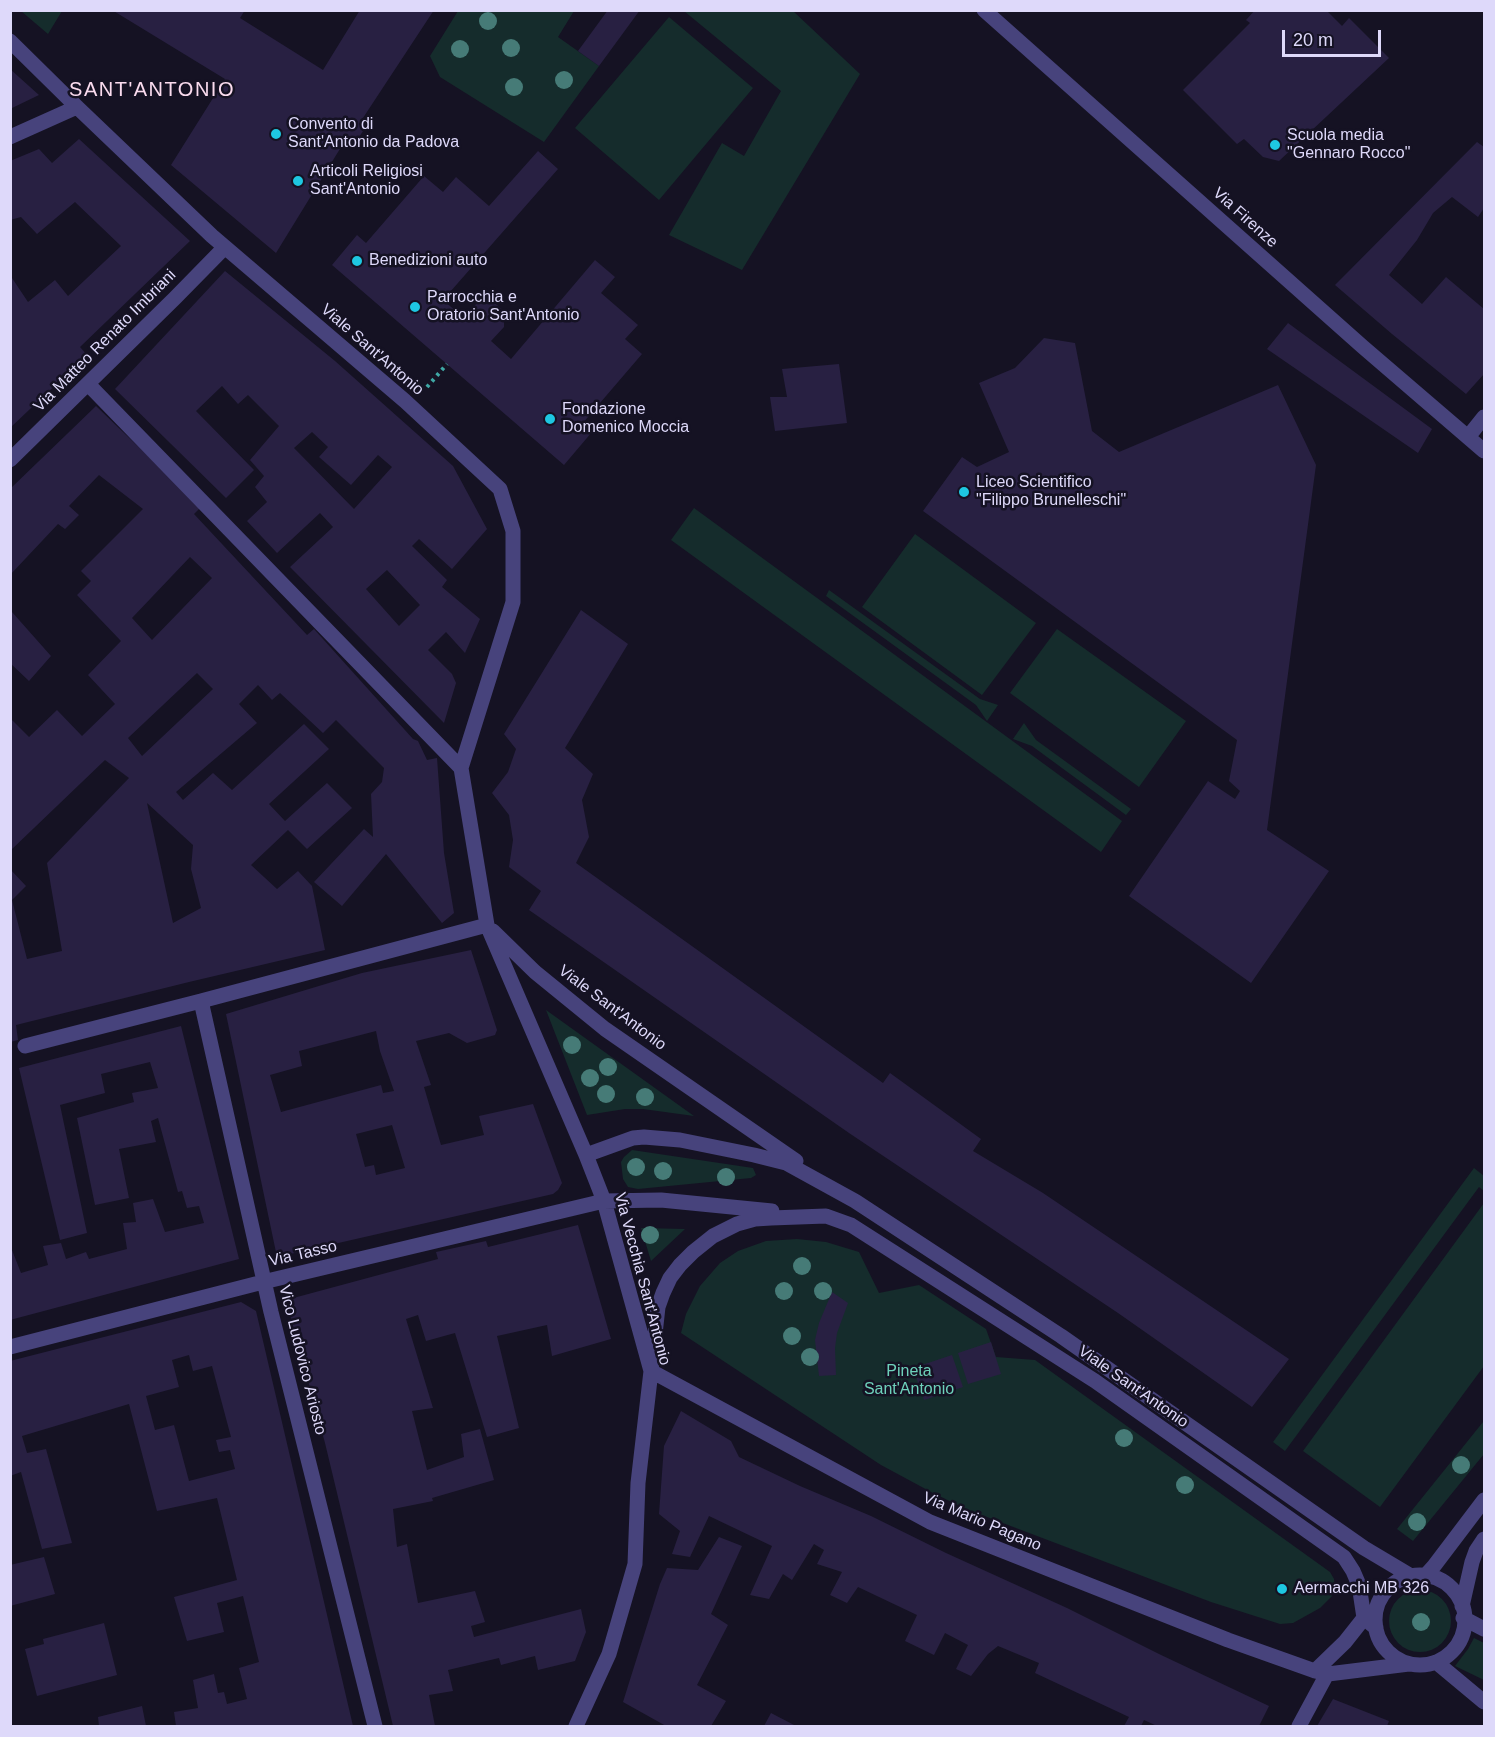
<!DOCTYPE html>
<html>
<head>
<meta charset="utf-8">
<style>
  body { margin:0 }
  #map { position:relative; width:1495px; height:1737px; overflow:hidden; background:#151223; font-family:Arial,sans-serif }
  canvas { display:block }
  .frame { position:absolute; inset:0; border:12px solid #ded9fa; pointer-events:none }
  .scale { position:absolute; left:1282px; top:30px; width:99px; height:27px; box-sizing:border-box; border:3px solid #ded9fa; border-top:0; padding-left:8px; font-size:18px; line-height:21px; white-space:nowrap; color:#ded9fa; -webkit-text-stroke:4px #151223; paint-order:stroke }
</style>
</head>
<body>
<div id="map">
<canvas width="1495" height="1737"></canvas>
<div class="frame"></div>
<div class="scale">20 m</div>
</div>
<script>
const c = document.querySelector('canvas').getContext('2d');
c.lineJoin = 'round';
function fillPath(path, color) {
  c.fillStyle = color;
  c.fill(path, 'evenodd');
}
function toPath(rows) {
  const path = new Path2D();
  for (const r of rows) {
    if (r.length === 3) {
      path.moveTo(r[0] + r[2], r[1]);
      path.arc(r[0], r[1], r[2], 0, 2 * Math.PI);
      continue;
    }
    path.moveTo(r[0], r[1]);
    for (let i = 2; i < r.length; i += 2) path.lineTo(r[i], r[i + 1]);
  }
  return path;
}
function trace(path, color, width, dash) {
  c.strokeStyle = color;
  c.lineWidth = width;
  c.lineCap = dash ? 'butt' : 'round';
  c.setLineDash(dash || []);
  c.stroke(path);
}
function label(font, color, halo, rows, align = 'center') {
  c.font = font + ' Arial,sans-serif';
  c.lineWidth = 5;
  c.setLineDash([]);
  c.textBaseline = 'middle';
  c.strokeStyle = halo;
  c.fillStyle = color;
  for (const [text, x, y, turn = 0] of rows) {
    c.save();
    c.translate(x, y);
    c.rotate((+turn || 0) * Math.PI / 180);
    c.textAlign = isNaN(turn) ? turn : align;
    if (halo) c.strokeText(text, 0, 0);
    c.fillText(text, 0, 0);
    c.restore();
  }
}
fillPath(toPath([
  [21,11,62,11,48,34],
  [458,11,574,11,558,37,599,66,544,142,440,77,430,56],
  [684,11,793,11,860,74,742,270,669,235,722,143,744,156,781,91],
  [669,17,753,88,659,200,575,128],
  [694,508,1122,821,1101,852,671,540],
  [915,534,1036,623,982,695,862,607],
  [829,590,980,699,998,705,987,721,976,705,826,596],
  [1057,629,1186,721,1139,787,1010,693],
  [1024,723,1036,740,1131,809,1126,815,1032,746,1013,739],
  [546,1010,694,1116,643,1109,625,1109,587,1115],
  [632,1150,753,1168,756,1175,751,1178,638,1189,628,1187,623,1179,621,1162,624,1157],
  [1474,1168,1484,1176,1484,1191,1479,1187,1285,1451,1273,1442],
  [1484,1203,1484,1366,1380,1507,1303,1451],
  [641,1228,685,1229,651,1261],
  [797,1239,826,1242,859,1252,879,1293,919,1285,986,1329,996,1357,1035,1360,1330,1572,1334,1579,1335,1587,1332,1596,1320,1608,1293,1623,1280,1624,1211,1602,966,1509,933,1493,881,1465,681,1333,686,1314,700,1286,720,1263,738,1251,766,1241],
  [1483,1422,1484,1424,1484,1454,1413,1541,1397,1529],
  [1420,1621,31],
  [1474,1638,1484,1643,1484,1680,1455,1666,1468,1649]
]), '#152c2c');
fillPath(toPath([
  [112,10,245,10,240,18,323,70,360,10,434,10,359,124,365,128,354,145,346,139,276,253,171,165,225,79],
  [608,10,640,10,599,66,578,51],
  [1255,10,1326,10,1342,26,1349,18,1389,58,1279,161,1263,157,1244,139,1237,144,1183,90,1250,23,1246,20],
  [10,69,39,95,10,109],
  [79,139,190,241,80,347,87,355,10,428,10,275,28,302,55,280,68,296,121,246,75,202,37,234,21,217,10,220,10,161,39,149,52,163],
  [1477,142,1484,147,1484,208,1478,217,1452,197,1433,213,1417,240,1389,275,1422,304,1446,277,1484,309,1484,374,1466,394,1392,334,1335,285],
  [538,151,558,169,443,300,464,318,477,303,491,300,504,311,504,327,491,341,511,359,595,260,615,277,601,293,638,325,625,339,642,354,582,424,592,432,564,465,332,265,357,235,366,243,424,176,443,192,456,177,489,206],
  [225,271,335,361,453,466,487,529,452,569,419,539,412,546,447,580,442,587,480,619,465,653,446,632,428,650,452,674,456,683,444,723,290,567,333,527,320,513,277,553,247,521,267,502,255,487,264,476,250,460,279,426,248,395,238,404,222,386,196,411,254,470,226,498,115,389],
  [312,432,328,447,319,457,351,485,378,455,392,467,354,509,294,448],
  [387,570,420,605,399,626,366,589],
  [1288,323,1432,429,1418,453,1267,349],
  [1044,338,1075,343,1092,431,1119,452,1278,385,1316,465,1267,830,1329,871,1251,983,1129,896,1208,781,1235,799,1240,791,1229,781,1237,740,923,511,962,457,977,467,1009,452,979,383,1015,368],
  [839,364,847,423,775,431,770,397,787,397,782,369],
  [96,406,201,507,194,514,307,635,314,629,413,739,418,741,427,760,437,758,444,853,454,913,442,923,386,854,342,906,314,882,364,829,373,837,371,794,382,782,384,768,336,720,323,733,280,693,272,700,258,685,239,704,257,723,176,792,183,800,213,773,232,790,304,724,329,749,269,804,285,821,327,783,352,808,307,849,288,830,251,865,277,889,298,871,312,886,325,950,189,982,16,1025,18,1040,10,1042,10,869,26,886,12,900,27,959,62,951,47,863,129,778,105,760,10,851,10,718,29,737,57,710,82,736,115,704,88,675,121,641,77,595,91,581,81,571,143,509,99,475,69,506,79,515,65,529,58,524,10,575,10,489],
  [190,557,212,578,152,640,132,618],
  [197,673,213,689,142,756,128,738],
  [147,803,193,845,191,869,201,908,173,923],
  [581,610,628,644,565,748,593,774,582,800,589,837,576,863,883,1083,890,1073,981,1139,973,1151,1043,1193,1289,1359,1252,1407,1118,1313,849,1133,529,910,541,891,509,867,513,840,509,815,492,793,508,772,516,749,504,734],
  [12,612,51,656,29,681,10,663,10,615],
  [471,950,497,1030,495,1035,467,1043,449,1033,416,1041,431,1085,424,1087,441,1145,484,1135,479,1116,533,1104,562,1183,558,1190,553,1194,277,1257,226,1014,362,973],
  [376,1031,380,1051,394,1091,383,1093,381,1085,281,1112,270,1075,302,1066,299,1051],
  [392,1125,405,1168,376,1175,374,1165,365,1167,356,1134],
  [181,1026,239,1259,10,1320,10,1245,21,1273,48,1265,43,1246,61,1243,66,1259,86,1252,89,1259,127,1249,123,1223,136,1222,133,1203,153,1199,165,1232,204,1223,199,1206,187,1208,182,1191,178,1192,158,1118,151,1121,156,1142,119,1149,129,1198,95,1205,77,1118,134,1102,132,1093,158,1088,150,1062,101,1074,105,1093,60,1105,87,1233,60,1240,19,1068],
  [578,1225,611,1339,552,1356,547,1325,497,1336,519,1428,487,1437,455,1333,426,1341,418,1315,406,1319,433,1408,412,1411,427,1470,464,1457,461,1434,480,1429,494,1480,432,1498,433,1501,393,1509,397,1547,407,1544,418,1603,475,1591,485,1622,471,1626,474,1637,581,1609,586,1632,575,1661,538,1670,535,1656,501,1665,499,1658,448,1670,453,1691,429,1695,435,1726,393,1726,325,1443,286,1300,438,1259,436,1252,486,1241,488,1247],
  [832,1292,848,1303,837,1333,835,1348,836,1375,819,1376,815,1340,819,1323],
  [241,1302,256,1311,353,1726,176,1726,174,1712,198,1708,193,1680,214,1674,218,1693,224,1692,227,1704,247,1699,239,1668,259,1662,243,1596,217,1603,224,1632,187,1641,174,1597,237,1580,217,1498,157,1511,129,1404,22,1436,27,1453,46,1449,72,1543,42,1549,21,1472,10,1476,10,1361],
  [189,1355,193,1371,212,1366,231,1437,216,1440,219,1452,230,1450,235,1469,189,1481,174,1425,155,1430,146,1396,179,1387,172,1360],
  [991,1342,1001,1374,968,1384,958,1353],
  [952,1355,963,1387,924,1400,913,1368],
  [681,1411,731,1441,739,1457,800,1486,871,1516,946,1553,1067,1608,1159,1654,1269,1706,1259,1726,1157,1726,1144,1720,1141,1726,1124,1726,1129,1717,1035,1673,1039,1663,998,1646,988,1654,971,1676,956,1669,968,1645,945,1633,934,1655,905,1641,917,1615,858,1587,847,1603,830,1595,842,1572,817,1564,824,1550,814,1544,792,1580,783,1574,769,1599,750,1595,772,1546,709,1516,690,1557,672,1554,680,1531,659,1514,664,1446],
  [719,1537,742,1546,711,1614,728,1625,697,1685,726,1701,711,1726,666,1726,623,1702,660,1584,667,1568,698,1570],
  [44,1557,55,1594,10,1606,10,1565],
  [104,1623,117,1675,37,1696,25,1649,44,1644,43,1639],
  [1333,1699,1389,1721,1387,1726,1317,1726],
  [142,1706,146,1726,99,1726,98,1717],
  [771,1713,796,1726,764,1726]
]), '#282042');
trace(toPath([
  [427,387,447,364]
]), '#3fa8a5', 4, [3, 4.5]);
trace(toPath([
  [984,10,1363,347,1484,451],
  [10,41,77,107,212,236,405,401,500,489,513,531,513,602,461,768,487,925,586,1155,604,1201,651,1371,638,1483,635,1564,609,1654,576,1726],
  [10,137,77,107],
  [88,384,461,768],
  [1468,437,1484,417],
  [10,460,175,298,225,247],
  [493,931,535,972,605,1029,796,1161],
  [25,1046,201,1001],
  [586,1155,633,1138,644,1137,680,1140,754,1155,786,1163,855,1201,1061,1336,1364,1548,1411,1576],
  [10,1347,263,1282,604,1201,661,1200,772,1211],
  [1420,1620,45],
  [1425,1576,1434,1566,1484,1500],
  [1462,1606,1472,1562,1476,1551,1484,1539],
  [1463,1618,1484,1629],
  [1376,1628,1364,1618,1359,1585,1353,1571,1344,1557,1095,1381,851,1225,826,1216,771,1218,755,1219,737,1224,713,1236,693,1252,680,1265,670,1278,663,1293,658,1307,651,1371,930,1522,1228,1640,1315,1671,1328,1674,1409,1664],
  [1436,1662,1484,1702],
  [1315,1671,1345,1642,1364,1618],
  [375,1726,271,1312,201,1001,487,925],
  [1299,1726,1327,1674]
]), '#47437c', 15);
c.fillStyle = '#467b77';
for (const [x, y] of [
  [488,21],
  [511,48],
  [460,49],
  [564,80],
  [514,87],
  [572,1045],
  [608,1067],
  [590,1078],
  [606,1094],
  [645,1097],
  [636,1167],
  [663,1171],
  [726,1177],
  [650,1235],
  [802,1266],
  [784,1291],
  [823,1291],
  [792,1336],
  [810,1357],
  [1124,1438],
  [1461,1465],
  [1185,1485],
  [1417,1522],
  [1421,1622]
]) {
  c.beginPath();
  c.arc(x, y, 9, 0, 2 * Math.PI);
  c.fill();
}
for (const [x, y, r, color] of [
  [276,134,6,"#1ec7e1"],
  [1275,145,6,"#1ec7e1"],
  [298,181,6,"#1ec7e1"],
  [357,261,6,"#1ec7e1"],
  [415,307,6,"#1ec7e1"],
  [550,419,6,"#1ec7e1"],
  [964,492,6,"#1ec7e1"],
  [1282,1589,6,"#1ec7e1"]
]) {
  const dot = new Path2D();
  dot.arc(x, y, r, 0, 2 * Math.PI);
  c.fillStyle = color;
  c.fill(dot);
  trace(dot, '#151223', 2);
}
label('16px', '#ded9fa', '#151223', [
  ["Convento di",288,125],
  ["Sant'Antonio da Padova",288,143],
  ["Scuola media",1287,136],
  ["\"Gennaro Rocco\"",1287,154],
  ["Articoli Religiosi",310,172],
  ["Sant'Antonio",310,190],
  ["Benedizioni auto",369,261],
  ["Parrocchia e",427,298],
  ["Oratorio Sant'Antonio",427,316],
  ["Fondazione",562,410],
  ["Domenico Moccia",562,428],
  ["Liceo Scientifico",976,483],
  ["\"Filippo Brunelleschi\"",976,501],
  ["Aermacchi MB 326",1294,1589]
], 'left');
label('16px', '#ded9fa', '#151223', [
  ["Via Firenze",1245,218,42],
  ["Via Matteo Renato Imbriani",105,341,-45],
  ["Viale Sant'Antonio",372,350,41],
  ["Viale Sant'Antonio",612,1008,37],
  ["Via Tasso",303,1254,-13],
  ["Via Vecchia Sant'Antonio",642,1279,75],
  ["Vico Ludovico Ariosto",302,1360,76],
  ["Viale Sant'Antonio",1133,1387,35],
  ["Via Mario Pagano",982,1522,23]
]);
label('16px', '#6ed1bb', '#151223', [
  ["Pineta",909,1372],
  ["Sant'Antonio",909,1390]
]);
c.letterSpacing = '1.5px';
label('20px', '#fadbee', '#151223', [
  ["SANT'ANTONIO",152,90]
]);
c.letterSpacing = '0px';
</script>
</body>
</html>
